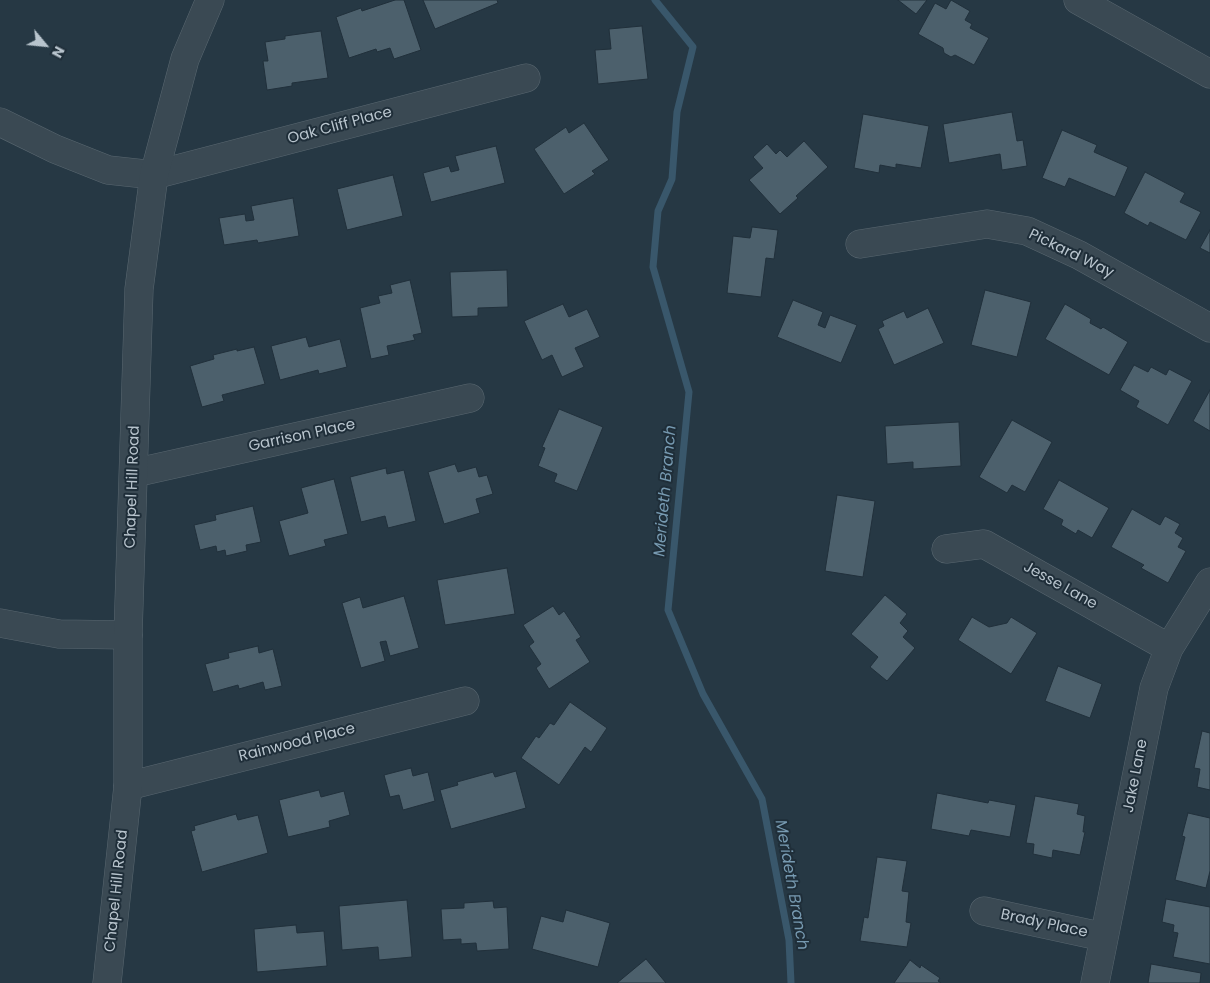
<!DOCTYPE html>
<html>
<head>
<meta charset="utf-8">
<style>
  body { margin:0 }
  #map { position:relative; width:1210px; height:983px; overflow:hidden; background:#263844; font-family:Poppins,sans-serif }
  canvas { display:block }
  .north { position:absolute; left:20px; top:20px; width:50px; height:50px; -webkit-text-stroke:4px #1f2e39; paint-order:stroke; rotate:118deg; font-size:14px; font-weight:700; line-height:20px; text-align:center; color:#b8c4cd }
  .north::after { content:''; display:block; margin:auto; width:18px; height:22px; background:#b8c4cd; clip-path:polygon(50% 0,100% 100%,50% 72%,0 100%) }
</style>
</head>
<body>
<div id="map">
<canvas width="1210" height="983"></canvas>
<div class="north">N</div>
</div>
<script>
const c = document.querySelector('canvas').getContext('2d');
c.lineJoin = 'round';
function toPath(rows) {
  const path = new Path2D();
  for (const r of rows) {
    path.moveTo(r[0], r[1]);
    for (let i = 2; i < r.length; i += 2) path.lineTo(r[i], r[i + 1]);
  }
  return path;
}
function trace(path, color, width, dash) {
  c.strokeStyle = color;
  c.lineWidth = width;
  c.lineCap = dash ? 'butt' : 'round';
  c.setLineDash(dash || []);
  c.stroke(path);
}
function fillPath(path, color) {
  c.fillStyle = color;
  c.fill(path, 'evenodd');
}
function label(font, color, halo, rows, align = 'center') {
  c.font = font + ' Poppins,sans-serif';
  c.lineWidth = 4;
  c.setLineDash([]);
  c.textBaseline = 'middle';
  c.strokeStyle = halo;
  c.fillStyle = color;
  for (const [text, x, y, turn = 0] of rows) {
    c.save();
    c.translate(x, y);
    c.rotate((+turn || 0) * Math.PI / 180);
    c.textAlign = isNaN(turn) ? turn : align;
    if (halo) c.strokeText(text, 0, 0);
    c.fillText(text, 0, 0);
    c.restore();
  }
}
trace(toPath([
  [655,0,693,47,677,112,672,179,658,211,653,267,689,392,668,610,703,694,762,799,789,940,791,983]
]), '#39576b', 7);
const building = toPath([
  [395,0,404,0,421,50,394,59,390,48,377,52,376,49,349,58,336,17,361,8,362,11,395,0],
  [423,0,497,0,498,3,435,29,423,0],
  [898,0,927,0,916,14,898,0],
  [951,0,970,11,965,20,972,24,970,28,989,38,974,65,955,55,951,57,944,53,943,48,918,34,935,3,946,9,951,0],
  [642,26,648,79,598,84,595,50,611,49,609,29,642,26],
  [321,31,328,78,292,83,292,86,267,90,263,61,268,61,265,42,285,39,285,36,321,31],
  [1012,112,1017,141,1023,140,1027,166,1002,170,1000,154,949,163,943,124,1012,112],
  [863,114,929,126,921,168,896,164,896,168,880,165,879,173,854,168,863,114],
  [584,123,609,160,592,171,595,174,564,194,534,149,566,127,569,133,584,123],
  [1062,130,1097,145,1094,152,1128,167,1115,197,1069,178,1065,187,1042,178,1062,130],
  [804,141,828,167,796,196,798,198,780,214,749,180,763,168,753,157,767,144,776,154,780,150,787,157,804,141],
  [496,146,505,183,431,202,423,173,449,166,451,172,459,170,455,156,496,146],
  [1145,172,1185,193,1180,202,1201,212,1186,240,1150,222,1148,226,1124,213,1145,172],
  [393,175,403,216,347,230,337,189,393,175],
  [293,198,299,236,258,243,257,240,224,245,219,218,245,214,246,221,254,220,251,206,293,198],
  [752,227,778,230,774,259,766,258,761,297,727,293,733,236,750,238,752,227],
  [1210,230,1210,253,1200,248,1210,230],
  [507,270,508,307,478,308,478,316,452,317,450,272,507,270],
  [410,280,422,333,413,335,415,340,387,346,389,355,371,359,360,308,380,303,378,296,392,293,390,285,410,280],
  [985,290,1031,302,1017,357,971,345,985,290],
  [793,300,823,312,818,325,825,328,830,315,857,325,841,363,777,337,793,300],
  [563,304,569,317,587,309,600,337,575,348,584,367,562,377,552,355,542,360,524,321,563,304],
  [1065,304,1091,319,1090,323,1101,329,1103,327,1128,342,1109,375,1045,339,1065,304],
  [928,308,944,343,894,365,878,329,884,326,882,321,904,311,907,318,928,308],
  [306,337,309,347,340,339,347,367,319,374,318,370,280,380,271,346,306,337],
  [254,347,265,384,222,395,224,401,202,407,190,366,214,359,213,355,237,349,237,351,254,347],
  [1134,365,1148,372,1151,367,1166,375,1169,369,1192,381,1168,425,1136,407,1139,401,1120,390,1134,365],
  [1210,390,1210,431,1193,421,1210,390],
  [559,409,603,427,577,491,554,482,557,474,538,466,545,448,542,447,559,409],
  [1012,420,1052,442,1025,492,1012,485,1007,493,979,477,1012,420],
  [959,422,961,466,913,469,913,462,887,464,885,426,959,422],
  [455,464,458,472,476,467,479,477,487,475,493,494,476,499,480,513,444,524,428,472,455,464],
  [386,468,387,474,404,470,416,521,388,528,385,516,361,522,350,477,386,468],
  [334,479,348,534,324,540,326,546,289,556,279,521,308,513,301,488,334,479],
  [1059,480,1109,508,1092,538,1078,530,1076,534,1061,525,1063,520,1043,509,1059,480],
  [837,495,875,501,863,577,825,571,837,495],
  [253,506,261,542,246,545,247,551,226,556,225,550,217,552,216,546,200,550,194,525,216,520,215,515,253,506],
  [1132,509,1160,525,1165,516,1180,524,1175,533,1183,538,1178,547,1186,551,1168,583,1141,568,1144,565,1111,547,1132,509],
  [507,568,515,614,445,625,437,580,507,568],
  [885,595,907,614,900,623,908,631,903,637,915,648,887,681,870,667,878,657,851,634,885,595],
  [404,596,419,648,390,656,386,641,380,642,385,661,361,668,342,603,360,597,363,608,404,596],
  [553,606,559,615,564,611,581,637,576,640,590,662,549,689,536,668,541,664,529,646,534,642,523,625,553,606],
  [972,617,989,627,1007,623,1011,617,1037,633,1011,674,958,640,972,617],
  [258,646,259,653,273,649,282,686,265,690,263,682,239,689,238,685,213,692,205,664,229,658,228,653,258,646],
  [1058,666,1102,684,1090,718,1045,701,1058,666],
  [570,702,607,728,591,752,585,747,559,785,521,758,536,736,539,738,550,723,554,725,570,702],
  [1202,731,1210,733,1210,790,1197,787,1200,769,1194,768,1202,731],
  [411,768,413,776,428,772,435,801,403,810,399,795,390,797,384,775,411,768],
  [516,771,526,808,451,829,440,790,458,785,457,782,493,772,495,777,516,771],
  [319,790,321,797,344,791,350,815,329,821,330,827,288,837,279,800,319,790],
  [937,793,988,803,989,800,1016,805,1010,837,971,830,969,836,931,829,937,793],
  [1035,796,1079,804,1077,814,1085,816,1083,832,1085,832,1080,855,1053,850,1052,858,1033,854,1034,844,1026,843,1035,796],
  [1188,813,1210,818,1210,871,1206,888,1175,880,1185,837,1182,836,1188,813],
  [236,814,238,820,258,815,268,853,202,872,191,831,195,830,194,826,236,814],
  [877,857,907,861,902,891,909,892,906,922,911,923,907,947,860,941,864,917,868,918,877,857],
  [1166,899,1210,907,1210,964,1173,957,1178,933,1173,932,1174,925,1162,922,1166,899],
  [407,900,412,957,379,960,378,947,342,950,339,906,407,900],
  [493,901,494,908,507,907,509,949,477,951,476,943,461,944,461,939,443,940,441,909,464,908,464,903,493,901],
  [566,910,610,923,598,967,532,949,541,916,563,922,566,910],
  [296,925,297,933,324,931,327,966,257,972,254,929,296,925],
  [646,959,666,983,617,983,646,959],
  [910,960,920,968,921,965,940,978,938,981,941,983,894,983,910,960],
  [1151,964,1201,973,1200,983,1148,983,1151,964]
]);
fillPath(building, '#4c606c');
trace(building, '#21303b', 1);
const minor = toPath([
  [1078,0,1210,74],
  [0,122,55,149,108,170,154,175,526,78],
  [860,244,987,224,1027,231,1079,255,1210,328],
  [134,473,470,398],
  [946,549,984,544,1169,648],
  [0,623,59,634,128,635],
  [128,786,465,701],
  [984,911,1104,937],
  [1095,983,1154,688,1169,648,1210,582]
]);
const tertiary = toPath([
  [107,983,128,786,128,635,139,289,154,175,185,59,210,0]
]);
trace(minor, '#596770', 29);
trace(tertiary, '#596770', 29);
trace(minor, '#3a4953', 28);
trace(tertiary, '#3a4953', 28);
label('15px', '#b8c4cd', '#1f2e39', [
  ["Oak Cliff Place",340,126,-15],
  ["Pickard Way",1071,254,26],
  ["Garrison Place",302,436,-12],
  ["Chapel Hill Road",133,487,-88],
  ["Jesse Lane",1060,586,29],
  ["Rainwood Place",297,743,-14],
  ["Jake Lane",1136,776,-79],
  ["Chapel Hill Road",117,891,-84],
  ["Brady Place",1044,924,12]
]);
label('italic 16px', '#779ab1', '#1f2e39', [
  ["Merideth Branch",666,491,-85],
  ["Merideth Branch",791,885,80]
]);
</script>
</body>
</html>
